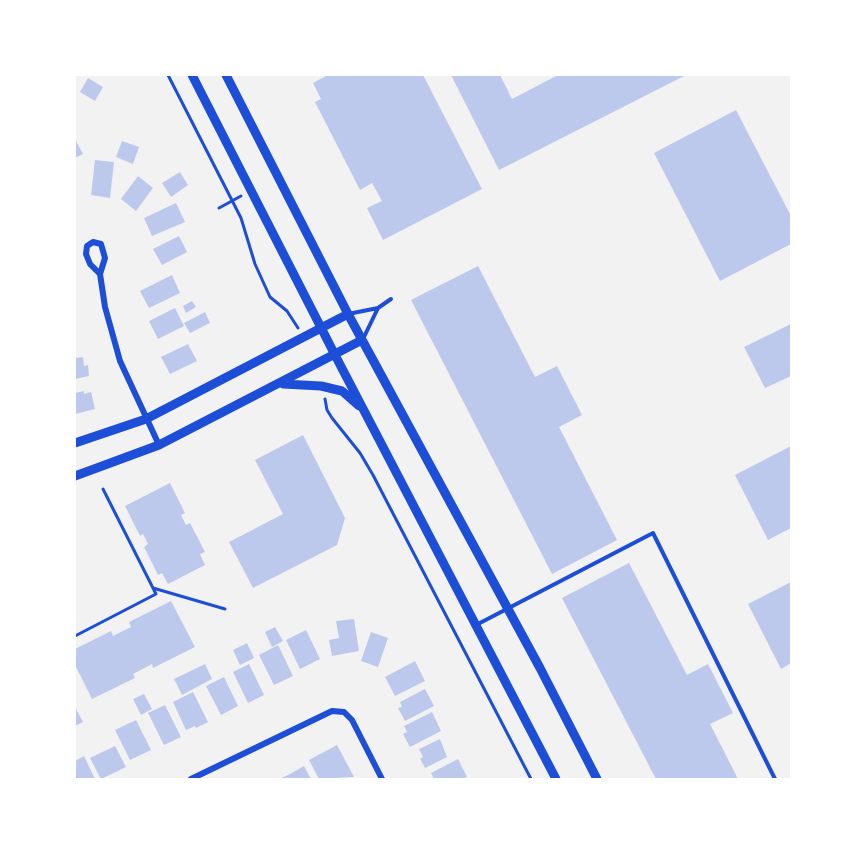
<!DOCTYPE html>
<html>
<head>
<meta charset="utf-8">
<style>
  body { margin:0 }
  #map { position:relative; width:866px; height:854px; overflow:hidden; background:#f2f2f2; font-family:Inter,sans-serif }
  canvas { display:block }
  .frame { position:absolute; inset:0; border:76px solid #fff; pointer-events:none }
</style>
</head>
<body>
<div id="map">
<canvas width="866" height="854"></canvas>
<div class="frame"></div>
</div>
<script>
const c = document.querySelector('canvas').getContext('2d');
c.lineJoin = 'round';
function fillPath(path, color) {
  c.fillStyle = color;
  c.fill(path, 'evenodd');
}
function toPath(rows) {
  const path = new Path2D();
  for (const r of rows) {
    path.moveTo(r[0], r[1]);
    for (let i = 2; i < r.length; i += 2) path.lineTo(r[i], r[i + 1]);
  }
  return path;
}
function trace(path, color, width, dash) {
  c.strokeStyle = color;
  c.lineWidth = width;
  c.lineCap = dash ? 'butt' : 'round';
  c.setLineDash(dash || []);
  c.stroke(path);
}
fillPath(toPath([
  [328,75,423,75,482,189,383,240,367,208,382,201,372,183,360,190,315,102,321,99,313,83],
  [451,75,500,75,512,99,558,75,686,75,499,170],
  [88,78,103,87,95,101,80,92],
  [736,110,791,216,791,244,720,281,654,153],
  [75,139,83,154,75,158],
  [122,141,139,147,133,164,116,157],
  [95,160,114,162,110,198,91,195],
  [180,172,188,185,171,197,162,183],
  [138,176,153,188,136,211,121,199],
  [176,203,185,222,152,236,144,218],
  [179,236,187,252,162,265,153,249],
  [478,266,535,377,557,366,582,415,559,427,617,540,552,574,411,300],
  [172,275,180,293,149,308,140,291],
  [192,301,196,307,186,313,183,306],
  [175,308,184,326,158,339,149,321],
  [205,312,210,323,190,333,184,323],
  [791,324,791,376,765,388,744,347],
  [188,344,197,361,170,374,161,357],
  [83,357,84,366,88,365,89,376,75,379,75,358],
  [84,391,84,394,91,392,95,409,75,414,75,393],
  [303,435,345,518,337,545,253,588,229,542,283,514,255,460],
  [791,446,791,528,768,540,735,475],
  [170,483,185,513,181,515,186,525,190,523,205,552,200,554,205,565,168,584,162,573,158,575,144,547,148,544,143,534,140,536,125,506],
  [629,563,687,675,708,664,733,713,710,724,738,779,656,779,562,598],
  [791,582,791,663,781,669,748,604],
  [171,601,195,647,153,668,152,664,133,674,135,678,92,699,75,665,75,649,111,631,113,636,131,627,129,622],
  [354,619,359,651,332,656,329,640,339,638,336,621],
  [275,627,283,641,272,647,265,632],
  [306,630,320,659,300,669,286,640],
  [371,632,388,638,378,667,361,661],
  [247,643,254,658,240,665,233,650],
  [278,645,293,676,274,685,259,655],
  [415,661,425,681,395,696,385,677],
  [205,664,212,679,182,695,174,679],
  [249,664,264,695,248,703,233,672],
  [224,677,238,706,221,715,206,686],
  [425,689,434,706,405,721,398,708,402,707,400,702],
  [193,692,208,722,196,728,195,726,186,730,173,702],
  [144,694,152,709,141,715,133,699],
  [165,705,181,737,164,745,148,713],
  [75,707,83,722,75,726],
  [432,712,441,731,410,747,403,734,407,732,404,726],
  [136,720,151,750,130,760,115,730],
  [440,739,447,757,425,768,420,759,423,757,419,749],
  [337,745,354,777,319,779,309,760],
  [115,746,126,767,101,779,90,758],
  [84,756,95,779,75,779,75,761],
  [458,759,467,777,462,779,434,779,431,773],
  [304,766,311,779,279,779,290,774]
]), '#bdc9ec');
trace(toPath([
  [168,75,241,218,255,264,270,297,287,311,298,328],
  [219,208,241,196],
  [325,399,327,410,332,418,360,453,373,475,531,779],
  [153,588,225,609],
  [75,636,156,594,103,489]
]), '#1d4ed8', 3);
trace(toPath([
  [378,308,391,299],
  [348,314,378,308,363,339],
  [476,625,653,533,775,779]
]), '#1d4ed8', 4);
trace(toPath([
  [100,274,90,264,86,254,87,246,93,242,101,244,105,258,100,274,105,307,120,361,159,445],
  [191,779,332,711,344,712,352,720,382,779]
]), '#1d4ed8', 6);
trace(toPath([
  [192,75,335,355,556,779],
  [226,75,348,314,540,668,597,779],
  [283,384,321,386,342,391,359,406],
  [75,443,146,419,348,314],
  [75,476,159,445,362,340]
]), '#1d4ed8', 9);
</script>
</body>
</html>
